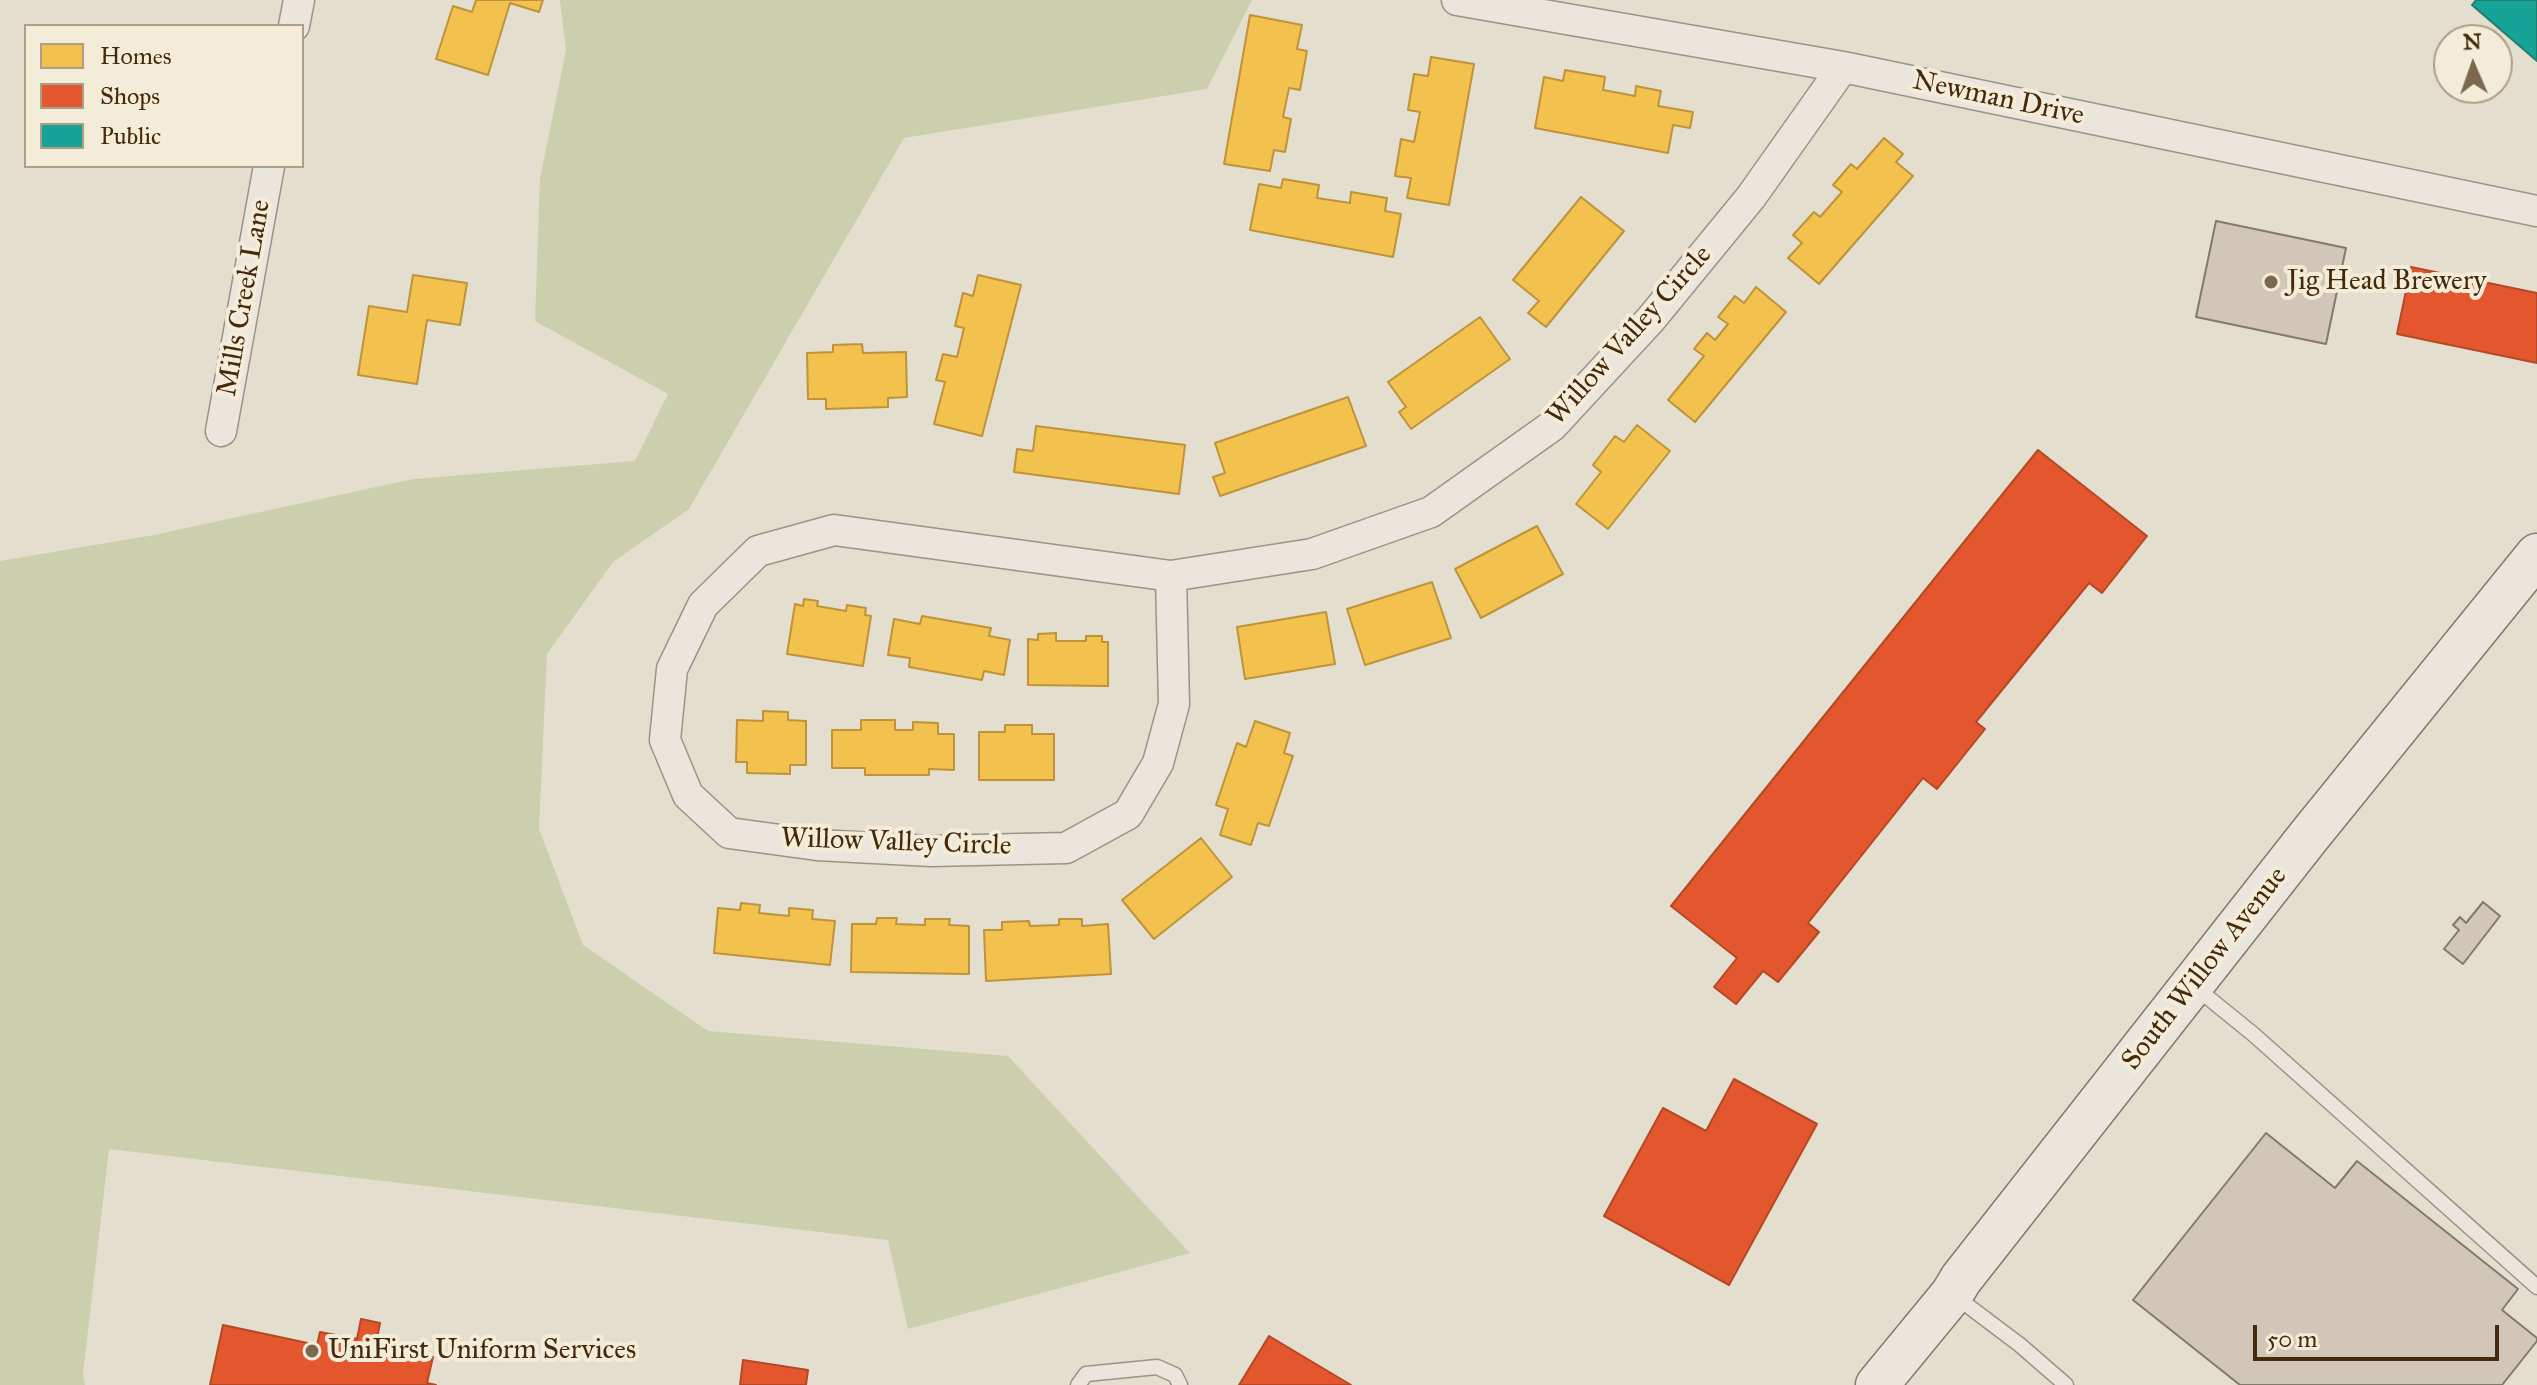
<!DOCTYPE html>
<html>
<head>
<meta charset="utf-8">
<style>
  body { margin:0 }
  #map { position:relative; width:2537px; height:1385px; overflow:hidden; background:#e4dece; font-family:"IM FELL Great Primer",serif }
  canvas { display:block }
  .legend { position:absolute; left:24px; top:24px; width:280px; height:144px; box-sizing:border-box; background:#f3ecd9; border:2px solid #ad9e87; margin:0; padding:10px 14px; list-style:none; font-size:24px; color:#44290b }
  .legend li { display:flex; align-items:center; gap:16px; height:40px }
  .legend b { width:40px; border:2px solid #ad9e87 }
  .north { position:absolute; left:2433px; top:24px; width:80px; height:80px; box-sizing:border-box; background:#f3ecd9; border:2px solid #ad9e87; border-radius:50%; rotate:358deg; font-size:22px; font-weight:700; line-height:32px; text-align:center; color:#44290b }
  .north::after { content:''; display:block; margin:auto; width:28px; height:36px; background:#7c684f; clip-path:polygon(50% 0,100% 100%,50% 72%,0 100%) }
  .scale { position:absolute; left:2253px; top:1325px; width:246px; height:36px; box-sizing:border-box; border:4px solid #44290b; border-top:0; padding-left:10px; font-size:24px; line-height:28px; white-space:nowrap; color:#44290b; -webkit-text-stroke:6px #f3ecd9; paint-order:stroke }
</style>
</head>
<body>
<div id="map">
<canvas width="2537" height="1385"></canvas>
<ul class="legend">
<li><b style="height:22px;background:#f2c14e"></b>Homes</li>
<li><b style="height:22px;background:#e4572e"></b>Shops</li>
<li><b style="height:22px;background:#17a398"></b>Public</li>
</ul>
<div class="north">N</div>
<div class="scale">50 m</div>
</div>
<script>
const c = document.querySelector('canvas').getContext('2d');
c.lineJoin = 'round';
function fillPath(path, color) {
  c.fillStyle = color;
  c.fill(path, 'evenodd');
}
function toPath(rows) {
  const path = new Path2D();
  for (const r of rows) {
    path.moveTo(r[0], r[1]);
    for (let i = 2; i < r.length; i += 2) path.lineTo(r[i], r[i + 1]);
  }
  return path;
}
function trace(path, color, width, dash) {
  c.strokeStyle = color;
  c.lineWidth = width;
  c.lineCap = dash ? 'butt' : 'round';
  c.setLineDash(dash || []);
  c.stroke(path);
}
function label(font, color, halo, rows, align = 'center') {
  c.font = font + ' "IM FELL Great Primer",serif';
  c.lineWidth = 8;
  c.setLineDash([]);
  c.textBaseline = 'middle';
  c.strokeStyle = halo;
  c.fillStyle = color;
  for (const [text, x, y, turn = 0] of rows) {
    c.save();
    c.translate(x, y);
    c.rotate((+turn || 0) * Math.PI / 180);
    c.textAlign = isNaN(turn) ? turn : align;
    if (halo) c.strokeText(text, 0, 0);
    c.fillText(text, 0, 0);
    c.restore();
  }
}
fillPath(toPath([
  [560,0,1252,0,1207,89,904,138,689,509,613,562,547,654,539,829,583,945,708,1031,1008,1056,1190,1253,908,1329,888,1240,109,1149,83,1374,85,1385,0,1385,0,561,154,535,413,479,635,461,668,394,535,321,540,179,566,50]
]), '#cccfae');
const homes = toPath([
  [476,0,543,0,539,12,510,3,488,75,436,59,453,6,472,12,476,0],
  [1250,15,1302,25,1297,49,1307,51,1300,90,1289,88,1283,117,1291,119,1285,152,1274,150,1270,171,1224,164,1250,15],
  [1431,57,1474,64,1449,205,1407,198,1411,178,1395,176,1401,139,1414,142,1420,112,1408,110,1414,74,1428,76,1431,57],
  [1565,70,1605,77,1603,90,1635,96,1636,86,1661,91,1658,106,1693,112,1690,128,1673,125,1668,153,1535,128,1544,77,1563,81,1565,70],
  [1884,138,1903,154,1896,162,1913,176,1819,284,1788,258,1802,243,1793,235,1814,212,1820,217,1842,192,1833,185,1851,164,1857,169,1884,138],
  [1283,179,1319,185,1317,198,1350,203,1351,192,1387,198,1385,211,1401,214,1393,257,1250,230,1259,184,1281,188,1283,179],
  [1581,197,1624,231,1546,327,1528,313,1539,301,1513,280,1581,197],
  [413,275,467,283,460,325,427,320,417,384,358,375,369,306,407,312,413,275],
  [978,275,1021,285,982,436,934,424,945,382,936,380,943,354,957,357,964,328,955,326,963,293,973,296,978,275],
  [1756,287,1786,312,1695,422,1668,400,1704,356,1694,349,1707,333,1715,340,1728,324,1718,317,1735,296,1744,303,1756,287],
  [1480,317,1510,359,1411,429,1399,412,1406,407,1388,382,1480,317],
  [862,344,863,353,906,352,907,397,888,398,888,407,826,409,826,399,808,399,807,353,833,352,833,345,862,344],
  [1348,397,1366,446,1220,496,1213,477,1225,473,1215,443,1348,397],
  [1637,425,1670,451,1608,529,1576,504,1601,472,1593,465,1615,436,1624,442,1637,425],
  [1036,426,1185,445,1179,494,1014,472,1017,449,1033,451,1036,426],
  [1537,526,1563,574,1481,618,1455,569,1537,526],
  [1432,582,1451,638,1365,665,1347,609,1432,582],
  [804,599,818,601,817,606,846,611,847,605,866,608,865,615,871,616,863,666,787,654,795,604,803,606,804,599],
  [1326,612,1335,664,1245,679,1237,627,1326,612],
  [922,616,991,628,989,636,1010,640,1004,675,984,671,982,680,909,667,910,658,888,655,894,619,920,624,922,616],
  [1056,633,1056,641,1086,641,1086,636,1102,636,1102,642,1108,642,1108,686,1028,685,1028,639,1038,640,1038,634,1056,633],
  [763,711,788,712,788,720,806,721,806,765,790,765,790,774,747,773,747,762,736,762,737,720,763,721,763,711],
  [861,720,895,720,895,730,913,730,913,722,938,723,938,734,954,734,954,770,929,769,929,775,865,775,865,768,832,768,832,730,861,730,861,720],
  [1255,721,1290,733,1284,753,1293,756,1269,826,1258,823,1251,845,1220,835,1228,809,1216,805,1237,743,1246,747,1255,721],
  [1005,725,1032,725,1032,734,1054,734,1054,780,979,780,979,732,1005,732,1005,725],
  [1201,838,1232,877,1154,939,1122,900,1201,838],
  [741,903,760,905,759,913,789,916,789,908,813,910,812,919,835,921,830,965,714,953,718,908,740,910,741,903],
  [877,918,897,918,896,924,925,925,925,919,950,919,949,925,969,926,969,974,851,972,852,924,876,924,877,918],
  [1059,919,1082,919,1082,926,1108,924,1111,974,986,981,984,930,1002,930,1002,922,1029,921,1030,926,1059,925,1059,919]
]);
fillPath(homes, '#f2c14e');
trace(homes, '#be933a', 2);
const shops = toPath([
  [2411,267,2537,293,2537,363,2397,334,2411,267],
  [2038,450,2147,536,2102,593,2089,583,1976,722,1985,729,1937,789,1923,778,1808,923,1819,932,1778,982,1763,971,1736,1004,1714,987,1737,958,1671,906,2038,450],
  [1734,1079,1817,1124,1729,1285,1604,1216,1663,1108,1706,1131,1734,1079],
  [361,1319,380,1323,376,1344,433,1357,427,1383,436,1385,210,1385,223,1325,317,1345,320,1332,357,1339,361,1319],
  [1269,1336,1351,1385,1239,1385,1269,1336],
  [743,1360,808,1370,806,1385,740,1385,743,1360]
]);
fillPath(shops, '#e4572e');
trace(shops, '#b44924', 2);
const public = toPath([
  [2476,0,2537,0,2537,61,2472,5,2476,0]
]);
fillPath(public, '#17a398');
trace(public, '#247e6e', 2);
const building = toPath([
  [2216,221,2346,248,2326,344,2196,317,2216,221],
  [2483,902,2500,916,2463,964,2444,949,2459,930,2453,925,2460,917,2466,923,2483,902],
  [2266,1133,2335,1188,2357,1161,2518,1289,2502,1310,2537,1338,2537,1341,2502,1385,2240,1385,2133,1300,2266,1133]
]);
fillPath(building, '#d1c6b7');
trace(building, '#827a6d', 2);
const service = toPath([
  [2195,987,2253,1034,2537,1287],
  [1955,1296,2020,1345,2066,1385],
  [1078,1385,1086,1374,1157,1367,1175,1375,1180,1385]
]);
const minor = toPath([
  [1457,0,1843,67,2537,211],
  [294,26,299,0],
  [221,431,269,166],
  [1171,576,1174,704,1158,763,1128,814,1066,848,931,851,817,845,729,833,688,795,665,740,672,669,703,605,758,551,834,530,1171,576,1312,554,1431,512,1552,426,1651,319,1751,197,1843,67]
]);
const secondary = toPath([
  [1877,1385,1952,1294,1961,1279,2309,836,2537,555]
]);
trace(service, '#9a9386', 17);
trace(minor, '#9a9386', 33);
trace(secondary, '#827a6d', 45);
trace(service, '#eae6de', 14);
trace(minor, '#eae6de', 30);
trace(secondary, '#eae6de', 42);
for (const [x, y, r, color] of [
  [2271,282,8,"#7c684f"],
  [312,1351,8,"#7c684f"]
]) {
  const dot = new Path2D();
  dot.arc(x, y, r, 0, 2 * Math.PI);
  c.fillStyle = color;
  c.fill(dot);
  trace(dot, '#f3ecd9', 3);
}
label('28px', '#44290b', '#f3ecd9', [
  ["Newman Drive",1998,99,12],
  ["Mills Creek Lane",245,298,-80],
  ["Willow Valley Circle",1630,336,-48],
  ["Willow Valley Circle",896,843,2],
  ["South Willow Avenue",2205,969,-52]
]);
label('28px', '#44290b', '#f3ecd9', [
  ["Jig Head Brewery",2287,282],
  ["UniFirst Uniform Services",328,1351]
], 'left');
</script>
</body>
</html>
